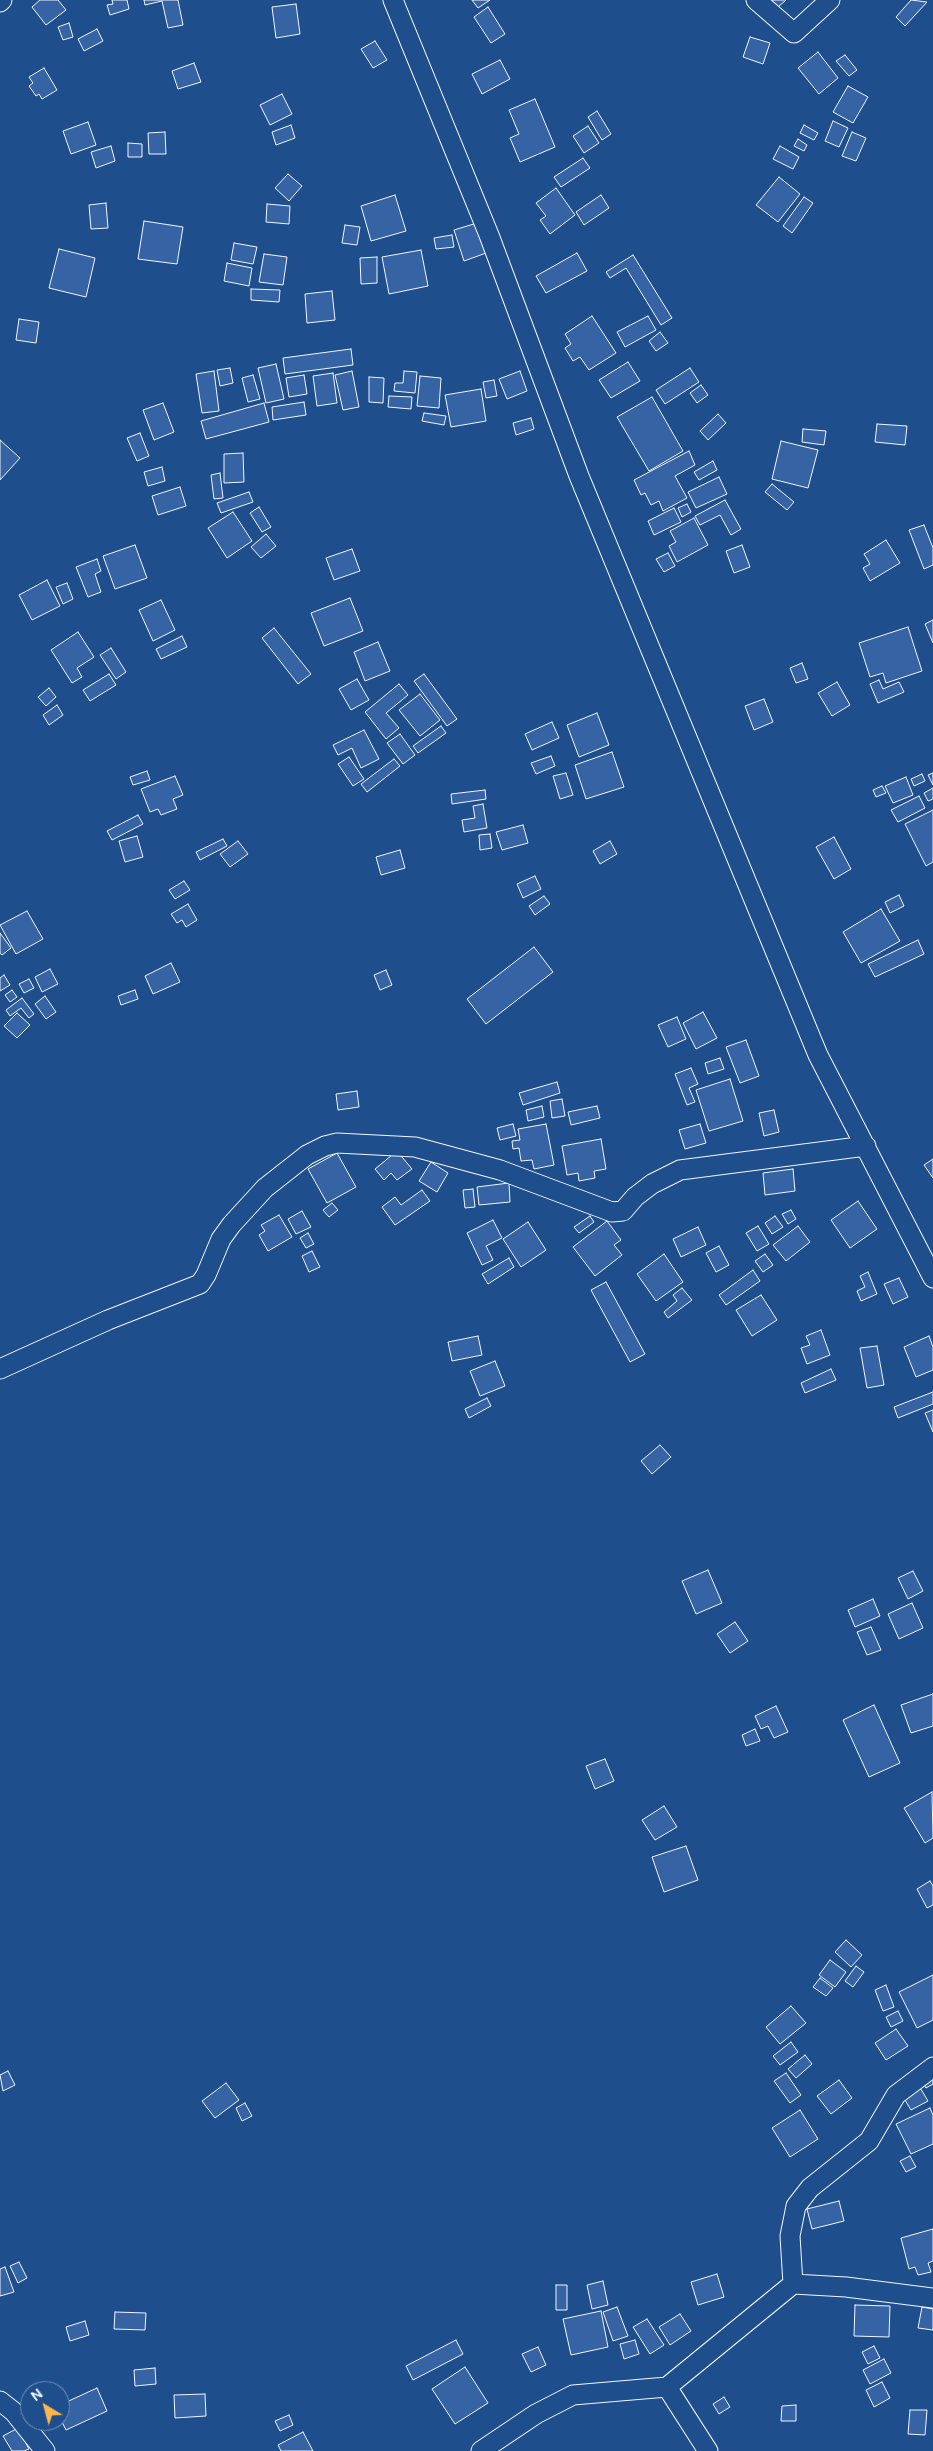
<!DOCTYPE html>
<html>
<head>
<meta charset="utf-8">
<style>
  body { margin:0 }
  #map { position:relative; width:933px; height:2451px; overflow:hidden; background:#1f4e8c; font-family:"DM Sans",sans-serif }
  canvas { display:block }
  .north { position:absolute; left:20px; top:2381px; width:50px; height:50px; box-sizing:border-box; background:#1f4e8c; border:1px solid #7391ba; border-radius:50%; rotate:323deg; font-size:14px; font-weight:700; line-height:20px; text-align:center; color:#f2f6ff }
  .north::after { content:''; display:block; margin:auto; width:18px; height:22px; background:#ffb74d; clip-path:polygon(50% 0,100% 100%,50% 72%,0 100%) }
</style>
</head>
<body>
<div id="map">
<canvas width="933" height="2451"></canvas>
<div class="north">N</div>
</div>
<script>
const c = document.querySelector('canvas').getContext('2d');
c.lineJoin = 'round';
function fillPath(path, color) {
  c.fillStyle = color;
  c.fill(path, 'evenodd');
}
function toPath(rows) {
  const path = new Path2D();
  for (const r of rows) {
    path.moveTo(r[0], r[1]);
    for (let i = 2; i < r.length; i += 2) path.lineTo(r[i], r[i + 1]);
  }
  return path;
}
function trace(path, color, width, dash) {
  c.strokeStyle = color;
  c.lineWidth = width;
  c.lineCap = dash ? 'butt' : 'round';
  c.setLineDash(dash || []);
  c.stroke(path);
}
const building = toPath([
  [40,0,58,0,66,10,46,25,32,7,40,0],
  [112,0,127,0,129,9,110,15,107,5,113,4,112,0],
  [144,0,178,0,183,25,168,28,162,1,145,5,144,0],
  [472,0,490,0,478,8,472,0],
  [771,0,786,0,778,7,771,0],
  [911,0,927,2,905,26,896,17,911,0],
  [296,4,300,34,276,38,272,7,296,4],
  [488,7,505,34,491,43,474,17,488,7],
  [69,23,73,37,63,40,58,27,69,23],
  [97,29,103,41,84,51,78,39,97,29],
  [750,37,770,43,763,64,743,57,750,37],
  [375,41,387,60,373,68,361,49,375,41],
  [818,52,838,78,819,94,798,68,818,52],
  [845,55,857,70,849,76,836,61,845,55],
  [500,60,510,79,482,94,472,74,500,60],
  [194,63,201,82,178,89,172,71,194,63],
  [44,68,57,90,42,99,39,94,36,96,29,86,33,83,29,77,44,68],
  [848,86,868,97,853,123,833,112,848,86],
  [282,94,292,114,270,125,260,105,282,94],
  [535,99,555,147,520,162,510,138,519,134,509,110,535,99],
  [597,111,611,134,602,140,588,117,597,111],
  [833,121,848,128,839,147,825,141,833,121],
  [88,122,96,145,71,154,63,131,88,122],
  [291,125,295,138,276,145,272,132,291,125],
  [804,125,818,133,814,140,800,133,804,125],
  [588,126,599,143,584,153,573,136,588,126],
  [165,132,166,154,149,154,148,133,165,132],
  [852,132,866,138,856,161,842,156,852,132],
  [798,139,807,145,804,151,794,146,798,139],
  [128,143,142,144,142,157,128,157,128,143],
  [111,146,115,161,96,168,91,152,111,146],
  [780,146,799,157,793,169,773,159,780,146],
  [583,158,590,168,561,187,554,177,583,158],
  [288,174,302,186,289,201,275,188,288,174],
  [779,177,800,194,778,222,756,205,779,177],
  [556,188,575,215,550,234,540,220,546,216,536,203,556,188],
  [395,195,406,231,371,241,361,206,395,195],
  [601,195,609,208,584,225,576,212,601,195],
  [804,197,813,203,792,233,783,226,804,197],
  [106,203,108,228,91,229,89,205,106,203],
  [267,204,290,206,289,224,266,222,267,204],
  [144,221,183,227,177,264,138,259,144,221],
  [477,223,486,253,464,261,454,230,477,223],
  [345,225,360,227,357,245,342,243,345,225],
  [452,235,454,247,436,249,434,238,452,235],
  [234,243,257,247,253,264,231,260,234,243],
  [59,249,95,258,86,297,49,288,59,249],
  [421,250,428,286,389,294,382,257,421,250],
  [577,253,587,271,546,293,536,276,577,253],
  [264,254,287,257,283,285,259,282,264,254],
  [633,255,672,318,661,325,626,268,610,278,606,272,633,255],
  [377,257,377,283,361,284,360,258,377,257],
  [227,263,252,268,249,286,224,281,227,263],
  [251,289,280,290,279,302,251,300,251,289],
  [332,291,335,320,307,323,305,294,332,291],
  [592,316,616,353,589,370,580,357,573,361,565,348,571,344,565,334,592,316],
  [648,316,656,330,625,347,617,332,648,316],
  [19,319,39,322,36,343,16,340,19,319],
  [660,332,668,343,656,351,649,341,660,332],
  [351,349,353,365,285,374,283,358,351,349],
  [628,362,640,381,611,398,599,380,628,362],
  [276,364,284,399,266,403,258,368,276,364],
  [230,368,233,383,220,386,217,370,230,368],
  [690,368,699,382,665,404,656,390,690,368],
  [214,371,219,411,202,413,196,374,214,371],
  [352,371,359,407,343,410,335,375,352,371],
  [404,371,417,372,415,393,394,391,395,383,403,383,404,371],
  [520,371,527,391,507,399,499,379,520,371],
  [333,373,337,403,317,406,313,376,333,373],
  [253,375,260,399,248,402,242,378,253,375],
  [304,375,307,394,289,397,286,378,304,375],
  [420,376,441,378,439,408,417,406,420,376],
  [369,377,384,378,383,403,369,402,369,377],
  [494,380,497,396,486,398,483,382,494,380],
  [701,385,708,395,697,403,690,393,701,385],
  [481,389,486,421,451,427,445,395,481,389],
  [389,396,412,397,411,409,388,407,389,396],
  [652,397,683,451,649,471,617,417,652,397],
  [304,402,306,415,273,420,272,407,304,402],
  [163,403,174,432,154,440,143,410,163,403],
  [264,403,269,422,206,439,201,421,264,403],
  [424,413,446,416,444,425,422,421,424,413],
  [718,414,726,423,708,440,700,431,718,414],
  [531,418,534,429,516,435,513,423,531,418],
  [877,424,907,426,905,445,875,442,877,424],
  [803,429,826,431,824,445,802,442,803,429],
  [140,433,149,456,137,461,127,438,140,433],
  [0,440,20,458,0,480,0,440],
  [781,441,818,450,808,488,772,479,781,441],
  [689,451,695,465,675,476,687,498,663,511,659,501,651,505,645,493,641,495,634,480,689,451],
  [243,453,244,482,224,483,224,454,243,453],
  [713,461,717,470,699,480,694,472,713,461],
  [162,467,165,481,148,486,144,472,162,467],
  [220,473,223,498,214,499,211,475,220,473],
  [719,477,727,494,696,508,688,492,719,477],
  [772,484,794,502,787,510,765,492,772,484],
  [180,487,186,506,158,515,152,496,180,487],
  [249,492,253,502,221,513,217,503,249,492],
  [725,500,741,529,731,535,720,515,700,525,695,516,725,500],
  [687,504,691,512,682,517,678,508,687,504],
  [259,507,271,527,262,532,250,513,259,507],
  [674,508,681,522,654,535,648,521,674,508],
  [233,512,252,541,227,558,208,528,233,512],
  [694,518,708,545,677,562,669,546,676,542,670,531,694,518],
  [924,525,933,548,933,565,924,569,909,530,924,525],
  [266,534,276,546,261,558,251,547,266,534],
  [886,540,900,563,870,581,863,568,870,564,864,554,886,540],
  [135,545,147,578,115,589,103,556,135,545],
  [742,545,750,567,734,573,726,551,742,545],
  [352,549,360,571,334,580,326,558,352,549],
  [668,553,675,566,664,572,656,559,668,553],
  [97,559,101,571,95,574,101,592,88,597,76,567,97,559],
  [47,580,60,606,32,620,19,595,47,580],
  [67,583,73,599,63,604,56,587,67,583],
  [350,598,363,631,324,646,311,613,350,598],
  [161,600,175,630,153,641,139,610,161,600],
  [933,620,933,643,925,624,933,620],
  [908,627,922,671,886,683,883,673,870,677,859,643,908,627],
  [274,628,311,674,298,684,262,638,274,628],
  [78,632,94,657,77,668,82,677,72,683,51,650,78,632],
  [182,636,187,647,161,659,156,649,182,636],
  [378,642,390,671,365,681,354,652,378,642],
  [111,648,126,672,116,679,100,655,111,648],
  [802,663,808,679,796,683,790,668,802,663],
  [109,674,116,685,90,701,83,690,109,674],
  [424,674,457,719,447,726,414,681,424,674],
  [357,679,369,700,351,710,339,689,357,679],
  [879,680,883,689,899,682,904,692,878,703,870,684,879,680],
  [837,682,850,705,832,716,818,693,837,682],
  [399,684,408,695,386,713,399,728,386,739,365,712,399,684],
  [49,688,56,697,46,706,38,697,49,688],
  [420,694,440,720,420,736,399,710,420,694],
  [764,699,773,722,754,730,745,706,764,699],
  [57,705,63,715,49,725,43,715,57,705],
  [597,713,609,745,579,757,567,725,597,713],
  [552,722,559,738,532,750,525,734,552,722],
  [441,726,446,733,418,753,413,746,441,726],
  [364,730,379,759,361,768,352,748,338,755,333,745,364,730],
  [400,734,415,755,403,764,387,743,400,734],
  [612,752,624,787,586,799,575,765,612,752],
  [551,756,555,766,536,774,531,763,551,756],
  [349,757,364,779,353,786,338,764,349,757],
  [394,759,400,766,367,792,361,784,394,759],
  [147,771,150,780,133,785,130,777,147,771],
  [566,773,573,795,560,799,553,776,566,773],
  [933,773,933,785,928,775,933,773],
  [922,774,925,781,914,786,911,779,922,774],
  [175,776,183,795,173,799,177,809,161,815,158,809,150,812,141,789,175,776],
  [906,777,913,795,893,803,885,786,906,777],
  [882,786,886,793,876,797,873,790,882,786],
  [933,788,933,799,928,801,924,793,933,788],
  [485,790,486,799,452,804,451,794,485,790],
  [919,796,925,808,898,822,891,810,919,796],
  [483,804,487,828,464,832,462,820,475,818,473,806,483,804],
  [933,810,933,862,926,866,905,824,933,810],
  [138,815,143,824,112,840,107,831,138,815],
  [523,825,528,843,502,850,496,832,523,825],
  [490,834,492,848,480,850,479,835,490,834],
  [137,836,143,857,125,862,119,841,137,836],
  [834,837,851,869,834,879,816,847,834,837],
  [223,839,227,846,200,860,196,852,223,839],
  [238,841,248,854,230,867,220,854,238,841],
  [610,841,617,854,600,864,593,851,610,841],
  [400,850,405,868,381,875,376,857,400,850],
  [535,876,541,889,523,898,517,884,535,876],
  [184,881,190,890,175,899,169,890,184,881],
  [899,895,904,906,890,913,885,902,899,895],
  [544,896,550,904,535,915,529,906,544,896],
  [188,904,197,920,186,927,182,920,177,923,171,914,188,904],
  [881,909,900,941,861,963,843,932,881,909],
  [27,911,43,939,16,954,0,925,27,911],
  [0,933,11,948,2,955,0,953,0,933],
  [918,940,924,954,875,977,868,964,918,940],
  [534,947,553,972,486,1024,467,999,534,947],
  [171,963,180,982,153,994,145,976,171,963],
  [50,969,58,984,42,992,35,977,50,969],
  [386,970,392,985,380,990,374,975,386,970],
  [4,975,10,985,0,991,0,978,4,975],
  [29,979,34,988,24,993,19,984,29,979],
  [12,990,17,997,10,1002,5,995,12,990],
  [135,990,138,999,121,1005,118,996,135,990],
  [45,996,56,1012,46,1019,35,1004,45,996],
  [22,998,34,1014,29,1018,21,1008,10,1016,6,1010,22,998],
  [703,1012,717,1038,696,1049,683,1023,703,1012],
  [17,1013,30,1025,17,1038,4,1026,17,1013],
  [677,1017,686,1039,668,1047,658,1025,677,1017],
  [746,1040,759,1076,740,1083,726,1047,746,1040],
  [720,1058,724,1069,708,1074,705,1063,720,1058],
  [691,1068,698,1084,689,1088,695,1102,687,1105,675,1074,691,1068],
  [730,1079,743,1121,709,1131,696,1090,730,1079],
  [557,1082,560,1093,523,1105,519,1093,557,1082],
  [357,1091,359,1107,338,1110,336,1094,357,1091],
  [562,1099,565,1116,552,1118,550,1101,562,1099],
  [542,1106,544,1117,528,1121,526,1110,542,1106],
  [597,1106,600,1118,571,1125,568,1112,597,1106],
  [774,1110,779,1132,764,1136,759,1113,774,1110],
  [513,1124,516,1136,500,1140,497,1128,513,1124],
  [546,1124,554,1165,534,1169,532,1160,521,1161,519,1148,513,1149,512,1141,520,1140,518,1129,546,1124],
  [700,1124,706,1143,685,1149,679,1130,700,1124],
  [601,1139,606,1169,594,1171,595,1178,579,1181,578,1173,567,1175,562,1146,601,1139],
  [397,1151,412,1169,397,1180,391,1173,384,1180,375,1169,397,1151],
  [337,1153,356,1187,327,1203,308,1169,337,1153],
  [933,1159,933,1178,924,1165,933,1159],
  [431,1162,448,1173,437,1192,419,1181,431,1162],
  [793,1169,795,1191,765,1195,763,1173,793,1169],
  [509,1183,510,1202,479,1205,477,1187,509,1183],
  [473,1189,475,1207,465,1208,463,1190,473,1189],
  [422,1190,430,1201,395,1225,382,1207,395,1197,401,1205,422,1190],
  [858,1201,877,1229,850,1248,831,1220,858,1201],
  [332,1203,338,1210,329,1217,323,1210,332,1203],
  [791,1210,796,1219,788,1224,782,1214,791,1210],
  [302,1211,311,1227,296,1234,288,1219,302,1211],
  [279,1215,292,1237,268,1251,259,1235,265,1231,261,1225,279,1215],
  [590,1216,594,1222,579,1233,574,1227,590,1216],
  [775,1216,783,1227,772,1234,765,1223,775,1216],
  [493,1220,502,1238,486,1246,493,1260,482,1265,467,1233,493,1220],
  [607,1221,621,1240,614,1245,622,1255,595,1276,573,1247,607,1221],
  [528,1222,546,1250,521,1267,503,1239,528,1222],
  [758,1226,769,1244,757,1251,746,1233,758,1226],
  [798,1226,810,1242,786,1261,773,1245,798,1226],
  [698,1227,706,1245,681,1257,673,1239,698,1227],
  [308,1233,314,1244,306,1248,300,1238,308,1233],
  [719,1246,729,1265,716,1272,706,1253,719,1246],
  [312,1251,320,1267,309,1272,302,1256,312,1251],
  [664,1254,683,1282,656,1301,637,1274,664,1254],
  [765,1254,773,1265,763,1272,755,1261,765,1254],
  [509,1258,514,1267,488,1284,482,1274,509,1258],
  [753,1270,760,1281,726,1305,719,1295,753,1270],
  [868,1272,877,1294,861,1301,857,1291,865,1287,860,1276,868,1272],
  [899,1278,908,1297,893,1304,884,1284,899,1278],
  [606,1282,645,1354,630,1362,591,1290,606,1282],
  [682,1288,692,1300,668,1318,664,1312,677,1301,673,1295,682,1288],
  [761,1295,777,1320,752,1336,736,1310,761,1295],
  [821,1330,830,1355,807,1364,801,1348,810,1345,806,1336,821,1330],
  [478,1336,482,1355,452,1361,448,1342,478,1336],
  [929,1336,933,1347,933,1370,916,1377,904,1347,929,1336],
  [877,1346,884,1385,867,1388,860,1348,877,1346],
  [495,1361,505,1386,480,1396,470,1371,495,1361],
  [831,1369,836,1380,805,1393,801,1383,831,1369],
  [933,1392,933,1404,898,1418,894,1407,933,1392],
  [487,1398,491,1406,469,1418,465,1409,487,1398],
  [933,1410,933,1432,925,1413,933,1410],
  [660,1445,671,1457,652,1474,641,1461,660,1445],
  [708,1570,722,1603,696,1614,682,1581,708,1570],
  [913,1571,923,1591,908,1599,898,1578,913,1571],
  [873,1599,880,1616,855,1627,848,1610,873,1599],
  [912,1603,923,1628,899,1639,888,1614,912,1603],
  [735,1622,748,1641,730,1653,717,1634,735,1622],
  [871,1627,881,1650,867,1655,857,1632,871,1627],
  [933,1694,933,1726,911,1733,901,1705,933,1694],
  [874,1705,900,1763,869,1777,843,1720,874,1705],
  [776,1706,788,1732,774,1738,768,1726,761,1729,755,1716,776,1706],
  [755,1729,760,1741,746,1746,742,1735,755,1729],
  [605,1759,614,1781,595,1789,586,1766,605,1759],
  [932,1792,933,1838,925,1843,904,1808,932,1792],
  [664,1806,677,1827,655,1840,642,1820,664,1806],
  [686,1846,698,1880,664,1892,652,1857,686,1846],
  [930,1881,933,1886,933,1905,927,1908,917,1889,930,1881],
  [846,1940,862,1955,851,1967,835,1952,846,1940],
  [830,1960,846,1972,835,1987,819,1975,830,1960],
  [856,1966,864,1972,853,1987,845,1981,856,1966],
  [933,1975,933,2020,917,2028,899,1992,933,1975],
  [820,1978,833,1988,826,1996,813,1987,820,1978],
  [886,1985,894,2007,883,2011,875,1990,886,1985],
  [791,2006,806,2023,780,2044,766,2027,791,2006],
  [898,2011,903,2021,891,2027,886,2017,898,2011],
  [896,2029,908,2046,886,2060,875,2043,896,2029],
  [791,2042,798,2052,780,2065,773,2056,791,2042],
  [805,2055,812,2064,796,2078,788,2069,805,2055],
  [8,2071,15,2085,3,2091,0,2075,8,2071],
  [786,2073,801,2095,790,2103,774,2081,786,2073],
  [933,2073,933,2084,926,2088,921,2080,933,2073],
  [839,2080,852,2098,831,2114,817,2096,839,2080],
  [226,2083,239,2100,215,2118,202,2101,226,2083],
  [919,2086,928,2101,911,2110,902,2095,919,2086],
  [245,2103,252,2116,242,2121,236,2108,245,2103],
  [930,2108,933,2115,933,2144,911,2154,896,2124,930,2108],
  [800,2110,818,2139,790,2157,772,2128,800,2110],
  [910,2156,916,2167,906,2172,900,2161,910,2156],
  [839,2201,844,2221,812,2229,807,2209,839,2201],
  [933,2229,933,2261,928,2263,931,2272,918,2275,915,2267,909,2269,901,2238,933,2229],
  [19,2262,27,2278,18,2283,10,2266,19,2262],
  [5,2267,14,2292,0,2296,0,2269,5,2267],
  [717,2274,724,2297,698,2305,691,2282,717,2274],
  [603,2281,608,2305,592,2309,587,2285,603,2281],
  [556,2285,567,2285,567,2310,556,2310,556,2285],
  [855,2305,890,2306,889,2337,854,2336,855,2305],
  [617,2307,628,2336,613,2341,603,2312,617,2307],
  [922,2307,933,2309,933,2330,918,2328,922,2307],
  [601,2311,608,2347,571,2355,563,2319,601,2311],
  [115,2312,146,2313,145,2330,114,2329,115,2312],
  [680,2314,691,2331,670,2345,659,2327,680,2314],
  [647,2319,664,2345,650,2354,633,2327,647,2319],
  [85,2321,89,2335,70,2341,66,2327,85,2321],
  [456,2340,463,2354,413,2380,406,2366,456,2340],
  [635,2340,639,2354,624,2359,620,2344,635,2340],
  [874,2346,880,2358,868,2364,862,2352,874,2346],
  [538,2347,546,2365,531,2372,522,2354,538,2347],
  [884,2359,891,2373,870,2384,863,2370,884,2359],
  [465,2367,488,2403,455,2424,432,2389,465,2367],
  [155,2368,156,2384,135,2386,134,2370,155,2368],
  [882,2382,890,2398,874,2407,866,2390,882,2382],
  [97,2388,107,2411,66,2430,60,2418,60,2405,97,2388],
  [205,2394,206,2416,175,2418,174,2395,205,2394],
  [724,2397,730,2407,719,2414,713,2404,724,2397],
  [796,2405,796,2421,781,2421,782,2406,796,2405],
  [910,2410,927,2410,925,2435,908,2434,910,2410],
  [289,2415,293,2425,280,2431,275,2421,289,2415],
  [18,2428,29,2449,24,2451,12,2451,3,2436,18,2428],
  [303,2432,313,2451,281,2451,278,2445,303,2432]
]);
fillPath(building, '#3563a3');
trace(building, '#f2f6ff', 1);
const minor = toPath([
  [393,0,489,235,579,476,818,1055,933,1278],
  [756,0,794,33,830,0],
  [0,2,2,0],
  [0,1369,108,1320,200,1284,206,1275,221,1239,232,1224,265,1188,307,1155,325,1146,337,1143,415,1147,500,1170,612,1212,623,1211,635,1197,652,1184,680,1170,866,1146],
  [793,2284,790,2236,796,2206,810,2188,869,2141,896,2095,933,2067],
  [667,2387,708,2451],
  [0,2401,14,2412,45,2451],
  [481,2451,536,2414,573,2395,667,2387,793,2284,846,2287,933,2298]
]);
trace(minor, '#f2f6ff', 21);
trace(minor, '#1f4e8c', 19);
</script>
</body>
</html>
